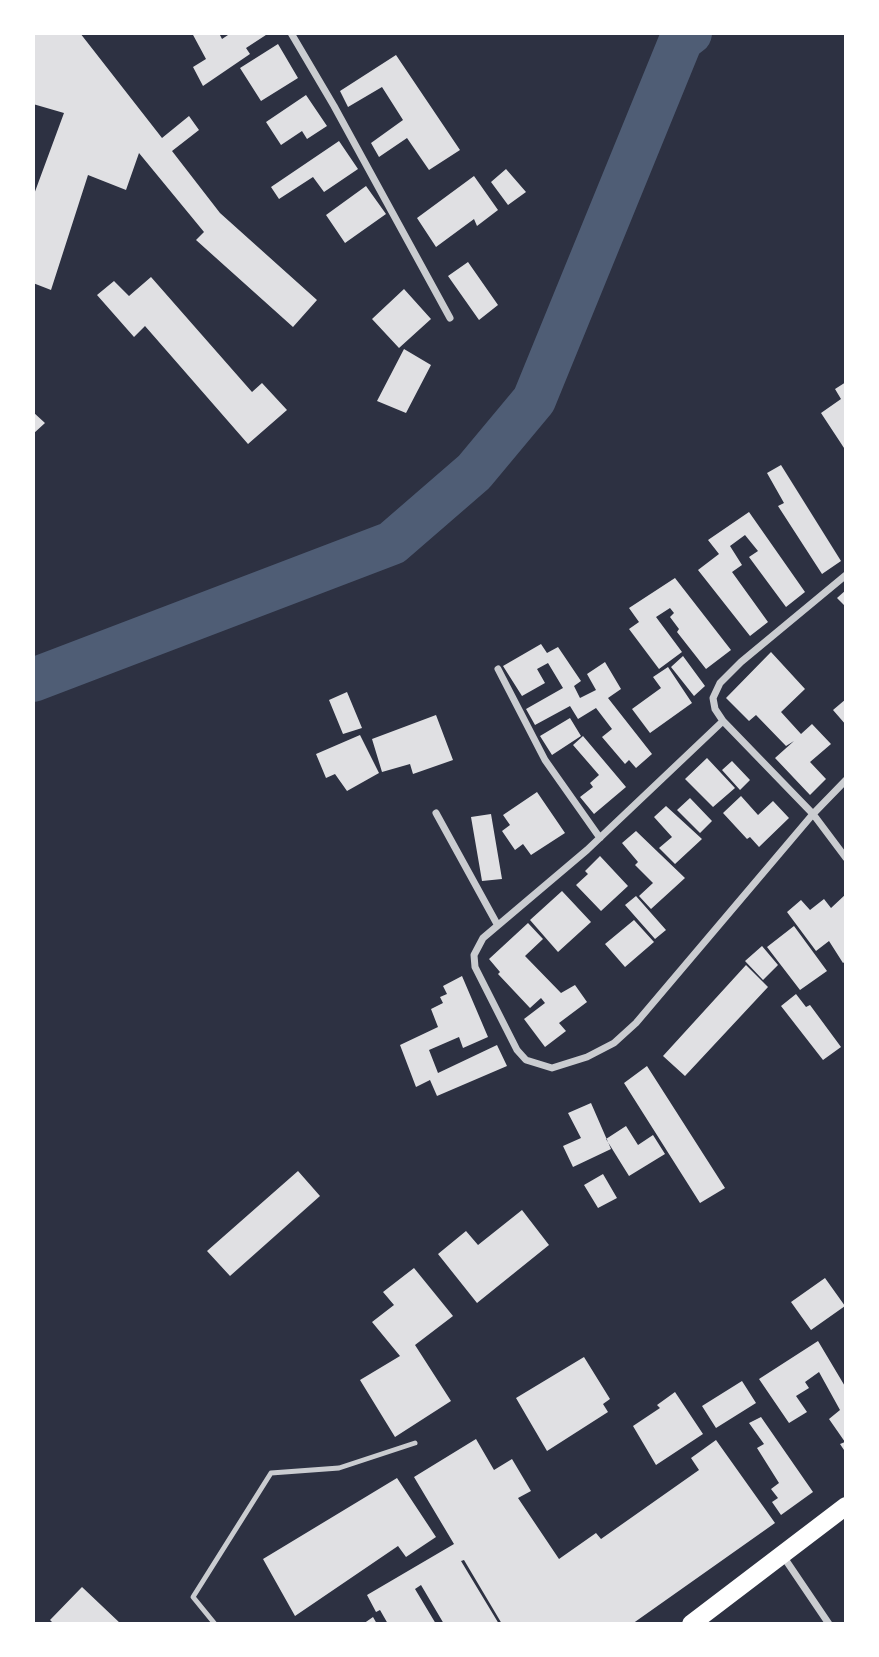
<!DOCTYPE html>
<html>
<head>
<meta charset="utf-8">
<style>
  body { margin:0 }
  #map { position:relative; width:879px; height:1657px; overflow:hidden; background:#2d3142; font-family:"Public Sans",sans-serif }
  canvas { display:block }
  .frame { position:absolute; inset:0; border:35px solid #fff; pointer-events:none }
</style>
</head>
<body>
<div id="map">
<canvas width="879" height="1657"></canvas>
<div class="frame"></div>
</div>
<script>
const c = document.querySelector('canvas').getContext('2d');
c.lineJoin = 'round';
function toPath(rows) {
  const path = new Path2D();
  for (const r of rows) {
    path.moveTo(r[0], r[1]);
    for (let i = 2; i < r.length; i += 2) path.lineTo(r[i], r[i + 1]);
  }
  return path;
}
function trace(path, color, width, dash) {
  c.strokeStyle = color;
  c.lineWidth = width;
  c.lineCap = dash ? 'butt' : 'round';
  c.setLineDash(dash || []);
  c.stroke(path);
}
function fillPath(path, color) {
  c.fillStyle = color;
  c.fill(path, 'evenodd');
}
trace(toPath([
  [33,680,392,543,474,472,534,400,681,40,690,33]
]), '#4f5d75', 44);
fillPath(toPath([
  [33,33,80,33,162,138,189,116,199,130,172,151,220,213,317,300,293,327,196,240,204,232,139,153,126,190,88,175,51,290,33,283,33,197,64,113,33,104],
  [192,33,219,33,222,39,231,33,269,33,246,48,250,54,203,86,193,67,206,59],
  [278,44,298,78,261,101,240,68],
  [396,55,460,150,429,170,407,138,379,157,371,143,403,120,382,87,348,107,340,91],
  [306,95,327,126,307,139,302,131,281,145,266,122],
  [339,141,358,169,324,192,313,177,279,199,271,187],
  [506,169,526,192,508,205,491,182],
  [474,176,498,210,477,226,474,219,436,247,417,218],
  [366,186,386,214,345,243,326,215],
  [468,262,498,305,479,320,448,276],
  [151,277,252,392,262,383,287,410,248,444,145,326,134,337,97,295,114,281,129,296],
  [404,289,431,319,399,348,372,319],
  [404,349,431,365,406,413,377,401],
  [846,382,846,451,821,413,841,399,835,389],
  [33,412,45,423,33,434],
  [781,465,841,561,822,574,778,506,784,503,767,473],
  [749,512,805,592,786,607,749,557,758,551,745,535,730,546,742,565,732,572,768,622,750,636,698,570,719,554,708,540],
  [675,578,731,650,706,669,677,632,679,629,670,617,674,613,670,608,656,617,682,652,659,669,629,629,639,622,629,608],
  [846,590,846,607,837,598],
  [541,644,547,653,558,647,581,681,574,686,580,698,596,690,587,674,605,662,621,689,608,698,652,754,636,768,629,760,625,764,602,737,612,729,596,708,578,719,570,706,535,725,526,709,563,688,548,663,537,669,545,683,522,696,503,666],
  [771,652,805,689,781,712,801,734,812,724,831,744,810,762,826,779,810,795,775,758,794,741,786,746,756,715,749,721,726,698],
  [683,656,705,686,694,696,671,667],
  [668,667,692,703,650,733,632,709,661,688,653,677],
  [347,692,362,728,343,734,329,700],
  [846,699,846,725,833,710],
  [436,715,453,760,413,774,410,764,382,772,372,739],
  [570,718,581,736,552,755,540,736],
  [360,735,379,773,347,791,335,774,326,778,316,754],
  [583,736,626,787,594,814,580,797,593,787,590,783,599,775,573,745],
  [707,758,735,788,713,807,685,779],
  [732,761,750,780,740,790,722,770],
  [537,792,565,833,531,855,523,844,515,850,502,831,510,825,503,815],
  [741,796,758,815,773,801,789,818,759,847,750,837,747,839,723,813],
  [690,798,712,821,700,833,677,810],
  [666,806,702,839,675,864,659,848,672,837,654,817],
  [491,814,502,879,482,881,471,817],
  [636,831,685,878,651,909,639,896,653,883,635,865,638,862,622,843],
  [600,856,628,886,601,911,576,885,588,874,585,871],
  [562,891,591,922,558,952,530,920],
  [846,894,846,961,843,963,829,941,816,951,787,912,801,900,810,910,824,899,831,908],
  [636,896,666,930,655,939,625,905],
  [634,920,654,942,625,967,605,944],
  [528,923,543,939,525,956,561,993,575,985,587,1002,559,1023,566,1031,545,1047,524,1019,545,1003,541,998,530,1008,498,974,500,972,489,959],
  [794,926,827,971,800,990,767,947],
  [762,946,778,965,763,980,745,961],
  [746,965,768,987,685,1076,663,1056],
  [462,976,488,1037,463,1048,459,1037,429,1050,438,1073,497,1045,507,1066,437,1096,430,1080,416,1087,400,1045,438,1027,431,1009,443,1003,440,997,447,994,443,986],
  [796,994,806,1007,810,1005,841,1047,823,1060,781,1006],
  [647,1066,725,1188,700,1203,624,1083],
  [591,1103,611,1149,573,1167,563,1146,581,1138,568,1113],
  [626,1126,638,1145,653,1135,665,1154,629,1176,606,1139],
  [298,1171,320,1196,230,1276,207,1251],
  [603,1174,617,1198,598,1208,584,1185],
  [522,1210,549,1245,477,1303,438,1254,466,1231,478,1245],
  [414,1268,453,1316,415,1345,451,1401,395,1437,360,1380,400,1356,372,1322,394,1305,383,1292],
  [825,1278,845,1306,811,1330,791,1302],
  [818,1341,846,1388,846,1453,840,1444,845,1442,829,1419,840,1410,819,1372,805,1382,809,1388,796,1396,807,1412,789,1423,759,1379],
  [584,1357,610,1399,603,1404,608,1412,547,1451,516,1398],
  [742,1381,756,1403,716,1428,702,1406],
  [675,1392,703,1434,656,1465,633,1426,660,1408,657,1405],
  [761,1417,813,1492,781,1515,772,1502,778,1498,771,1489,779,1483,757,1448,764,1444,749,1423],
  [476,1439,494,1470,512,1459,531,1491,518,1498,559,1559,596,1533,601,1539,699,1470,691,1458,716,1440,775,1523,632,1624,502,1624,464,1560,461,1561,499,1624,444,1624,421,1585,415,1589,436,1624,388,1624,380,1610,376,1612,367,1595,454,1544,414,1477],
  [397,1478,436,1537,406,1557,398,1546,295,1616,263,1559],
  [82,1587,121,1624,54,1624,50,1620],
  [373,1617,377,1624,363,1624]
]), '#e0e0e3');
trace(toPath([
  [215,1624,193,1597,271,1473,339,1468,415,1443]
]), '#caccd0', 5);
trace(toPath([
  [291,33,334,106,450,318],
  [846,575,741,662,720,683,713,698,715,709,723,721,587,850,483,938,474,955,475,967,517,1050,526,1060,552,1068,587,1057,614,1043,636,1023,813,814,846,780],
  [498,669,545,760,600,838],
  [723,721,813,814,846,858],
  [436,813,497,924],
  [783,1556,829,1624]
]), '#caccd0', 7);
trace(toPath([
  [691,1624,846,1506]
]), '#fff', 18);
</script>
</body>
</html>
